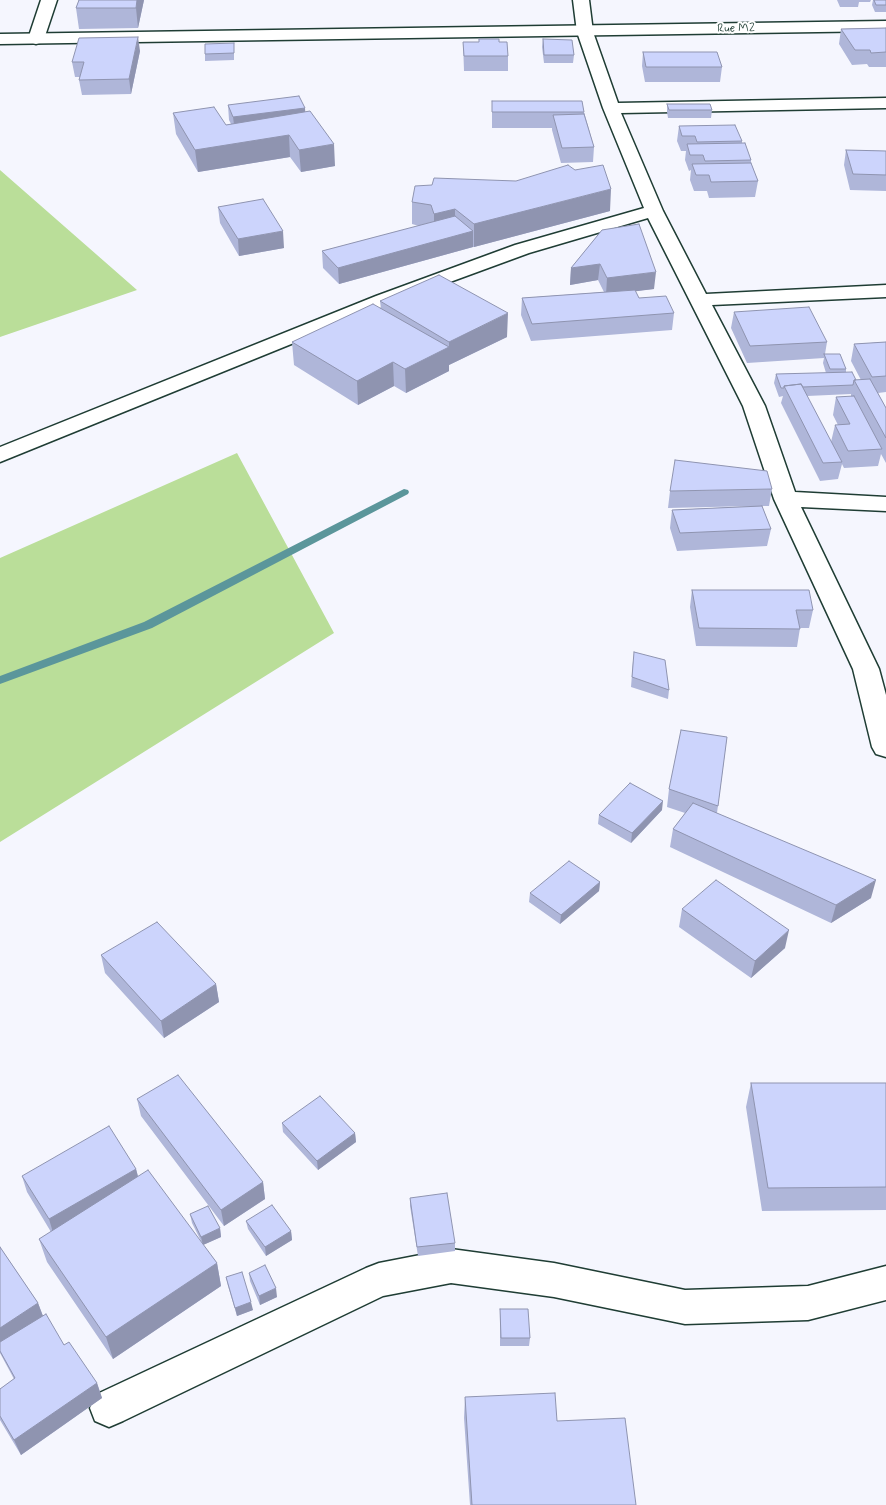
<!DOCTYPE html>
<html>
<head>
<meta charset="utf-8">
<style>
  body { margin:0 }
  canvas { display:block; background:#f5f6fe }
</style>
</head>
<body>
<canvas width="886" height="1505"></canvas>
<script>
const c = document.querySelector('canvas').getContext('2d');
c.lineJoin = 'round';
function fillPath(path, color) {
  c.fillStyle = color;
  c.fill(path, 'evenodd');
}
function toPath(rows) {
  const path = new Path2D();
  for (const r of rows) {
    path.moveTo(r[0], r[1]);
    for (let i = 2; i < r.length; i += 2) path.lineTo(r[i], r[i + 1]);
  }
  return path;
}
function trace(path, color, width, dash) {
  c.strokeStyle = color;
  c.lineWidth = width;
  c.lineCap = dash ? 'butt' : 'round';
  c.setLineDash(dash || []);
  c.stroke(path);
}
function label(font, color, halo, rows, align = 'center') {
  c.font = font + ' Mynerve,sans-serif';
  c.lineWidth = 4;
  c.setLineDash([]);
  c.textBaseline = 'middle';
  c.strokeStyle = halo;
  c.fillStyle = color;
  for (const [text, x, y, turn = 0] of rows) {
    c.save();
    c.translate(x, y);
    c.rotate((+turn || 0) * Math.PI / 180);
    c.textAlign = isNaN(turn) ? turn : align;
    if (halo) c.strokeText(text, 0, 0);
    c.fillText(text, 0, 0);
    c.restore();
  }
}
fillPath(toPath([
  [0,170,137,290,0,337],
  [237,453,334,633,0,842,0,558]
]), '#bade99');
fillPath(toPath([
  [404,489,408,490,409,492,408,494,152,628,0,684,0,676,144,622,404,489]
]), '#5b969b');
const street = toPath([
  [41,0,57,0,44,39,42,42,36,44,30,42,28,39,41,0],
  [573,0,589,0,593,32,618,103,886,98,886,108,621,113,663,211,706,294,886,285,886,297,712,305,765,406,795,492,886,497,886,511,801,507,879,669,886,695,886,757,876,754,872,747,853,669,774,499,743,406,648,218,529,253,390,304,0,462,0,447,376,296,515,245,644,208,603,108,577,32,573,0],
  [451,1249,554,1263,685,1290,808,1286,886,1266,886,1300,808,1320,685,1324,554,1297,451,1283,383,1296,123,1421,109,1427,95,1421,90,1408,95,1395,366,1268,379,1263,451,1249]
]);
const secondary = toPath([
  [886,21,886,31,0,44,0,34,886,21]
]);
trace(street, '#1f3d34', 3);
trace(secondary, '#1f3d34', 3);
fillPath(street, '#fff');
fillPath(secondary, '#fff');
fillPath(toPath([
  [79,0,144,0,138,28,79,29,76,8],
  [837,0,871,0,870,2,859,2,858,7,840,7],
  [873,0,886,0,886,12,875,12,872,5],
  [886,28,886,67,869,67,867,64,852,65,839,44,841,29],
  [543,39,574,55,573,63,544,63,542,47],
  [463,42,499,42,508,56,508,71,464,71],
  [234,50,234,60,205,61,205,54],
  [140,51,131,94,82,95,79,80,80,77,75,77,72,62],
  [643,52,722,67,720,82,645,82,642,66],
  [492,101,584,112,594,147,593,162,561,163,552,130,552,128,492,128],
  [667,104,712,110,711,118,668,118,667,112],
  [228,105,305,108,305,112,335,166,301,172,290,157,198,172,176,134,173,113,226,125,231,124,229,120],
  [679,126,742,141,742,143,751,160,751,163,758,181,755,197,709,198,707,191,694,191,690,180,691,170,689,171,685,160,686,151,681,151,677,141],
  [846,150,886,151,886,191,850,190,844,165],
  [412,202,610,211,474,247,473,247,339,284,323,268,322,251,419,226,412,224],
  [218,207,284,248,239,256,220,223],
  [602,230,654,289,635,291,639,298,674,313,672,330,531,341,521,315,522,298,604,292,598,280,570,285,571,268],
  [380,301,507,337,449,365,449,371,406,393,394,386,358,405,294,365,292,342,381,309],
  [734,312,827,342,825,354,846,369,846,372,856,380,861,380,851,361,854,344,886,342,886,392,878,393,886,408,886,463,881,454,878,466,844,468,842,464,838,479,820,481,781,403,783,396,779,397,774,383,776,374,826,373,823,363,824,358,747,363,731,328],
  [851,394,851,397,836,397,833,415,838,425,835,425,831,442,807,396],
  [772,489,769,506,762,506,771,529,767,546,677,551,670,528,672,510,752,506,668,508,670,491],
  [692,590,813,610,809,628,800,628,797,647,696,646,690,607],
  [633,661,669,690,668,699,631,687],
  [727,737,717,813,871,898,831,923,670,847,673,829,685,813,667,807,669,789],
  [662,810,631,843,598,824,599,815],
  [600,882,599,891,560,924,529,902,530,893],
  [682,909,785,948,751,978,679,927],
  [101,955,216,984,219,1002,164,1038,105,973],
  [751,1083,886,1083,886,1210,762,1211,746,1107],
  [137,1099,263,1182,265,1199,224,1226,141,1116],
  [282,1123,355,1133,356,1142,318,1170,283,1132],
  [136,1169,138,1176,202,1243,192,1223,190,1214,220,1228,221,1237,203,1245,217,1263,221,1286,113,1359,47,1262,39,1239,51,1232,27,1192,22,1176],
  [410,1198,455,1243,455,1251,418,1256,410,1206],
  [246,1221,291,1231,292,1240,266,1256,248,1229],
  [0,1247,38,1303,43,1316,64,1345,97,1383,102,1398,21,1455,0,1420,0,1389,14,1379,0,1353],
  [249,1273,277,1297,260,1305,250,1281],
  [226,1277,253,1310,237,1316,228,1286],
  [500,1309,530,1338,529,1346,500,1346],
  [465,1397,557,1421,636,1505,470,1505,464,1418]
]), '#afb6d9');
fillPath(toPath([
  [137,0,144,0,138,28,136,8],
  [138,37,140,51,131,94,129,79],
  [305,108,306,123,235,132,233,117],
  [289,135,290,157,198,172,195,150],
  [334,144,335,166,301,172,299,150],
  [611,189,610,211,474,247,474,224],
  [455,209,455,231,434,237,434,214],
  [283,231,284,248,239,256,238,239],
  [473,231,473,247,339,284,338,268],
  [600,264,598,280,570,285,571,268],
  [656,272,654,289,606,295,607,278],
  [508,313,507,337,449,365,449,342],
  [449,347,449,371,406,393,405,369],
  [393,362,394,386,358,405,357,381],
  [663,801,662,810,631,843,632,833],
  [876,880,871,898,831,923,836,905],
  [600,882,599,891,560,924,561,915],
  [789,930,785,948,751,978,755,961],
  [216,984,219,1002,164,1038,161,1021],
  [355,1133,356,1142,318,1170,317,1161],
  [136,1169,140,1185,54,1236,49,1219],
  [263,1182,265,1199,224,1226,221,1210],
  [220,1228,221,1237,203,1245,201,1237],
  [291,1231,292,1240,266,1256,265,1247],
  [217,1263,221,1286,113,1359,106,1337],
  [276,1288,277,1297,260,1305,259,1296],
  [251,1302,253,1310,237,1316,235,1308],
  [38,1303,44,1319,0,1348,0,1328],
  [97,1383,102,1398,21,1455,14,1440]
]), '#8f94b0');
const building = toPath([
  [79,0,137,0,136,8,76,8,79,0],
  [874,0,886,0,886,5,876,5,874,0],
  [886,28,886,52,871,53,870,50,855,50,841,29,886,28],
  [138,37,129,79,79,80,84,62,72,62,79,38,138,37],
  [479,39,499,39,499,42,507,42,508,56,464,56,463,42,479,42,479,39],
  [543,39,572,40,574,55,544,55,543,39],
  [234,43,234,53,205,54,205,44,234,43],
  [643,52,717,52,722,67,646,67,643,52],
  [299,96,305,108,233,117,228,105,299,96],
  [492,101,582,101,584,112,492,112,492,101],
  [667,104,710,104,712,110,669,110,667,104],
  [214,107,226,125,310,111,334,144,299,150,289,135,195,150,173,113,214,107],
  [584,114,594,147,562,148,553,115,584,114],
  [735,125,742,141,697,142,695,136,682,136,679,126,735,125],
  [745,143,751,160,705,161,703,155,690,155,687,144,745,143],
  [846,150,886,151,886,175,853,174,846,150],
  [751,163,758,181,711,182,709,175,696,175,692,164,751,163],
  [568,165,575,170,603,165,611,189,474,224,455,209,434,214,431,205,412,202,415,186,432,185,434,178,516,181,568,165],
  [263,199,283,231,238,239,218,207,263,199],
  [455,216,473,231,338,268,322,251,455,216],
  [639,224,656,272,607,278,600,264,571,268,602,230,639,224],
  [439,275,508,313,449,342,380,301,439,275],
  [635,290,639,298,666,296,674,313,532,324,522,298,635,290],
  [373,304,449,347,405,369,393,362,357,381,292,342,373,304],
  [809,307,827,342,750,346,734,312,809,307],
  [886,342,886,376,872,377,854,344,886,342],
  [824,354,840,354,846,369,830,369,824,354],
  [852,372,856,380,854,380,853,385,803,387,801,384,784,386,784,388,781,388,776,374,852,372],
  [870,379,886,408,886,438,854,380,870,379],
  [801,384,842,462,823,463,784,386,801,384],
  [854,396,882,449,848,451,835,425,850,424,836,397,854,396],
  [675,460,767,471,772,489,670,491,675,460],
  [762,506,771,529,680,533,672,510,762,506],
  [692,590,809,590,813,610,796,610,800,629,699,628,692,590],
  [634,652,665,660,669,690,632,677,634,652],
  [681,730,727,737,718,806,669,789,681,730],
  [630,783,663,801,632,833,599,815,630,783],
  [693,803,876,880,836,905,673,829,693,803],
  [569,861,600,882,561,915,530,893,569,861],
  [716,880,789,930,755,961,682,909,716,880],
  [157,922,216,984,161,1021,101,955,157,922],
  [178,1075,263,1182,221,1210,137,1099,178,1075],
  [751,1083,886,1083,886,1187,768,1188,751,1083],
  [320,1096,355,1133,317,1161,282,1123,320,1096],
  [109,1126,136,1169,49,1219,22,1176,109,1126],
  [148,1170,217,1263,106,1337,39,1239,148,1170],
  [447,1193,455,1243,417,1247,410,1198,447,1193],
  [272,1205,291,1231,265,1247,246,1221,272,1205],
  [208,1206,220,1228,201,1237,190,1214,208,1206],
  [0,1247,38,1303,0,1328,0,1247],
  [265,1265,276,1288,259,1296,249,1273,265,1265],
  [242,1272,251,1302,235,1308,226,1277,242,1272],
  [500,1309,528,1309,530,1338,501,1338,500,1309],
  [46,1314,64,1345,69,1342,97,1383,14,1440,0,1416,0,1389,15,1378,0,1351,0,1342,46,1314],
  [555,1393,557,1421,625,1418,636,1505,472,1505,465,1397,555,1393]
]);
fillPath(building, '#ccd4fc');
trace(building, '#8f94b0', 1);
label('12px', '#1f3d34', '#fff', [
  ["Rue M2",736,29,-1]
]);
</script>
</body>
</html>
